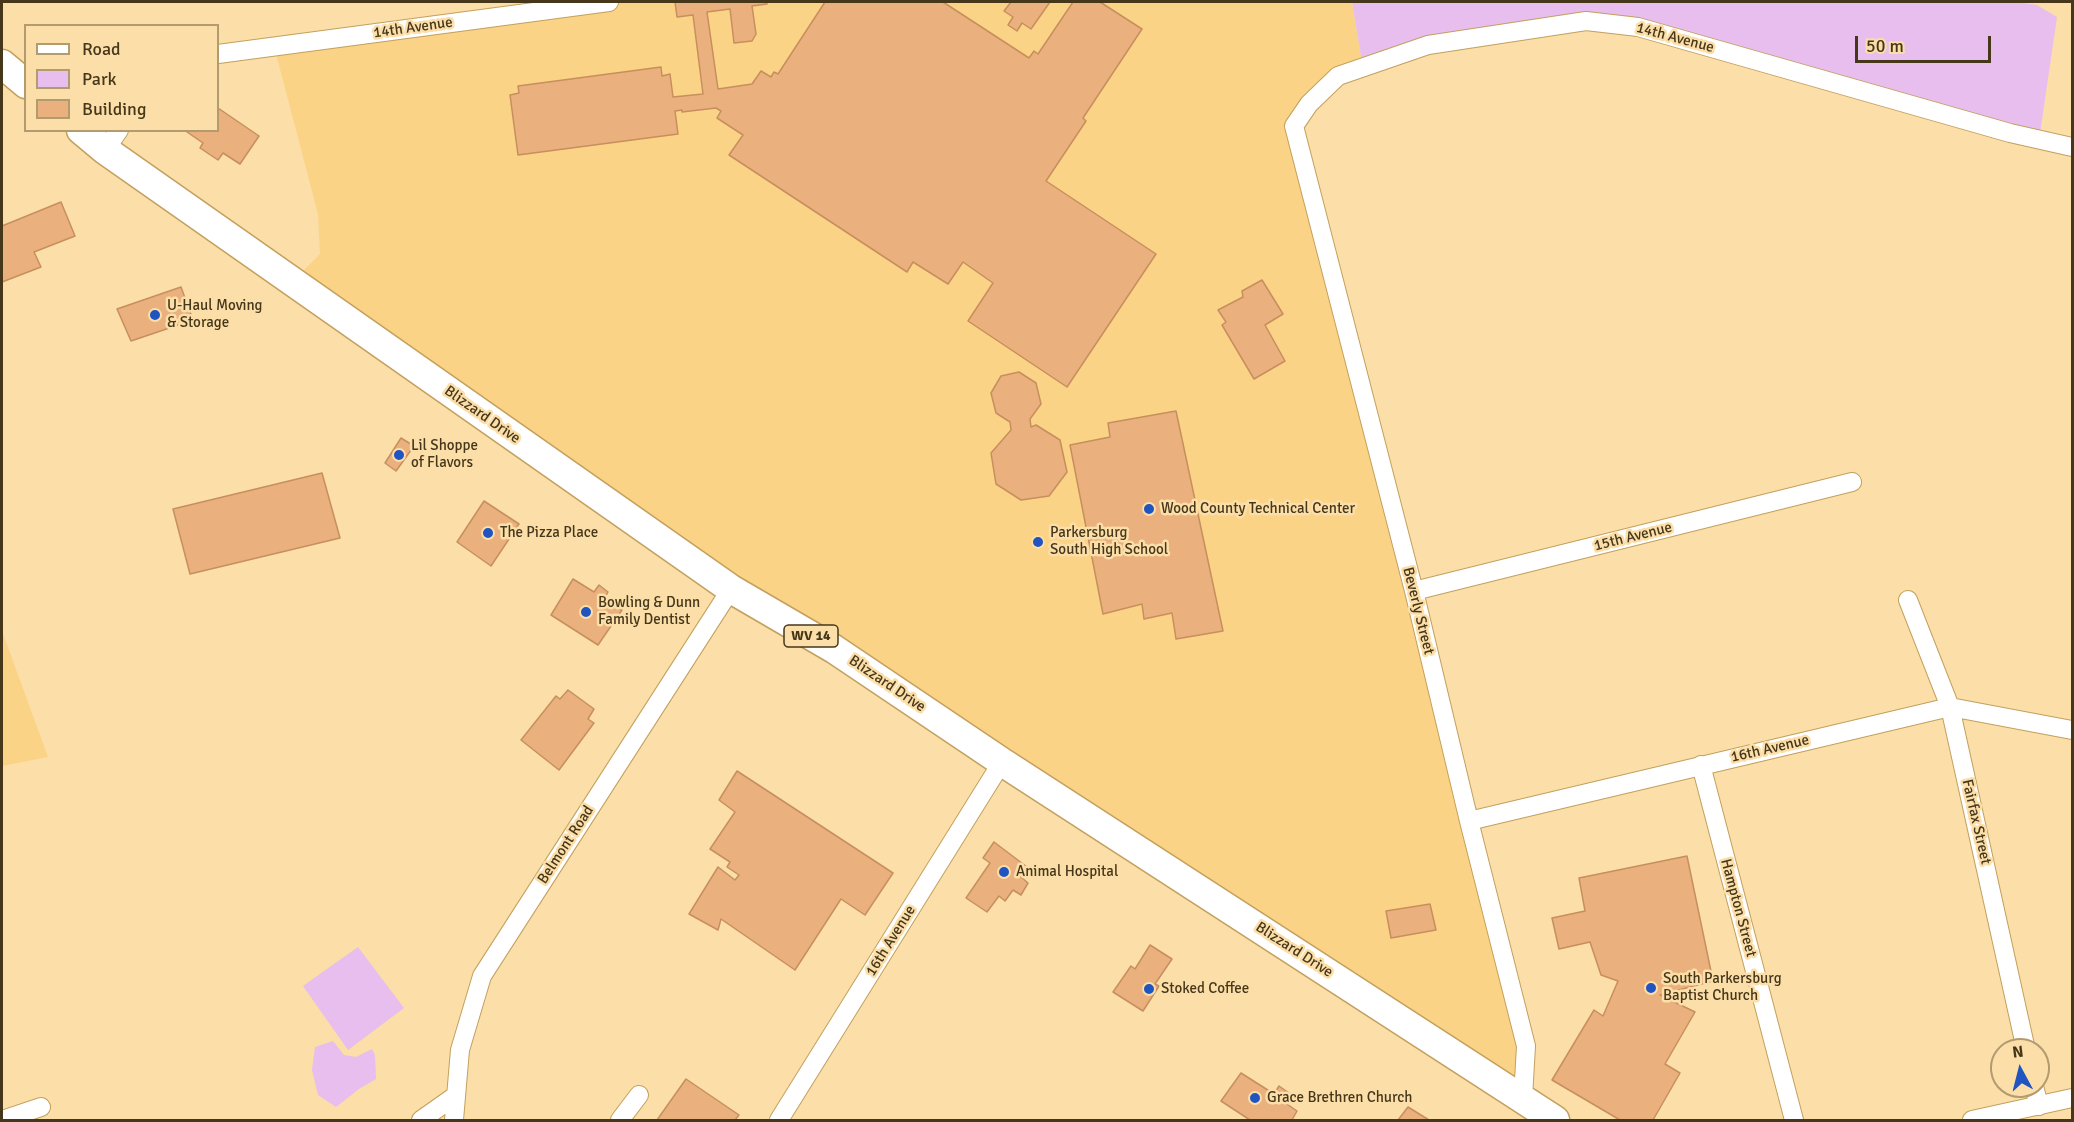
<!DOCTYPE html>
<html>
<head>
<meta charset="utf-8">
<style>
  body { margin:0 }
  #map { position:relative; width:2074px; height:1122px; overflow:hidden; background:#fbdea8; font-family:Signika,sans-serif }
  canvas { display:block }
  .frame { position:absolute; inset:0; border:3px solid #46371b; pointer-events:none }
  .legend { position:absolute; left:24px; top:24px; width:195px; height:108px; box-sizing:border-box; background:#fbdea8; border:2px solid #b39b70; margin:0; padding:8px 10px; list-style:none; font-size:18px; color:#46371b }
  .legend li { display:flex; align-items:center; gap:12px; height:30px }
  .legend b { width:30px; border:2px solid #b39b70 }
  .north { position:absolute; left:1990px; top:1038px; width:60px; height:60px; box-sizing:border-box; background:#fbdea8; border:2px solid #b39b70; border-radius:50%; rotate:353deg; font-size:16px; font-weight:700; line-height:24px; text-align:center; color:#46371b }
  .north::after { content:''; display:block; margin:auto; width:21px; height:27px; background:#1f54c1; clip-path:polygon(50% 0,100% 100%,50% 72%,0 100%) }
  .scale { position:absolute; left:1855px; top:36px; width:136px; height:27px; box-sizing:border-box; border:3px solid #46371b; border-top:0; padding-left:8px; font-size:18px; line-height:21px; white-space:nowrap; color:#46371b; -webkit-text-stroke:4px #fbdea8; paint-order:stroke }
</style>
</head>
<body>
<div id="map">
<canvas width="2074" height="1122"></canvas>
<div class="frame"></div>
<ul class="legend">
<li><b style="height:8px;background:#fff"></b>Road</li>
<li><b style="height:16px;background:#e7beed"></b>Park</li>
<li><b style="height:16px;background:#eab07d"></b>Building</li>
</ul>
<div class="north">N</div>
<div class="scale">50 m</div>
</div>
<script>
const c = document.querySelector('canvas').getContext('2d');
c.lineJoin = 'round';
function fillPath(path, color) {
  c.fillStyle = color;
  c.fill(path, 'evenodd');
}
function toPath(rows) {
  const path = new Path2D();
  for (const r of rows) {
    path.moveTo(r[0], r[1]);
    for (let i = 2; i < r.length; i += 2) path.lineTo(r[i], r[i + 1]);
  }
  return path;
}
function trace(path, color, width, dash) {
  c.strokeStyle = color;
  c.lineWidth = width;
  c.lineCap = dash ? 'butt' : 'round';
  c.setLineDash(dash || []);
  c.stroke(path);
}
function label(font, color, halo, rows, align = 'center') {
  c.font = font + ' Signika,sans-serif';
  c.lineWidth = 5;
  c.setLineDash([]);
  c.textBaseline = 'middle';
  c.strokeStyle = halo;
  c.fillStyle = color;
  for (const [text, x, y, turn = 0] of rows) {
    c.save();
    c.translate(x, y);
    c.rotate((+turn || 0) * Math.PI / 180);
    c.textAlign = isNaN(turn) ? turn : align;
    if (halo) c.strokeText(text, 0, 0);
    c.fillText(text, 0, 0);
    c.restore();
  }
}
fillPath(toPath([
  [609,2,1352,2,1363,68,1338,76,1294,126,1526,1046,1523,1098,292,282,320,254,318,214,274,46],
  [2,631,48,757,2,766]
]), '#fbd386');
fillPath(toPath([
  [1352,2,2015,2,2037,5,2057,17,2039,140,1586,21,1363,68],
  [358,947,404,1008,348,1050,303,986],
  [333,1041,344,1055,356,1057,372,1049,375,1055,376,1079,359,1089,336,1107,318,1095,312,1070,315,1047]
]), '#e7beed');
const building = toPath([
  [675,2,767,2,767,4,752,6,756,34,752,41,734,43,730,9,707,12,718,89,752,84,761,71,771,77,774,72,778,74,825,2,943,2,1029,58,1034,51,1038,54,1073,2,1100,2,1142,29,1083,118,1086,121,1046,181,1156,254,1067,387,968,321,993,283,963,262,948,284,913,262,907,272,729,155,743,135,717,118,721,111,716,108,682,112,682,110,675,111,678,134,518,155,510,95,519,93,518,86,661,67,662,76,670,74,673,97,703,94,693,15,677,17,675,2],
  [1011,2,1050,2,1031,29,1022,23,1017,31,1008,25,1013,17,1004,11,1011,2],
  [218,108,259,136,240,164,223,153,218,160,200,148,203,143,187,132,188,130,218,130,218,108],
  [61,202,75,236,34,252,41,267,2,282,2,226,61,202],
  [1262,280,1283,314,1265,325,1285,361,1254,379,1222,325,1226,322,1218,310,1243,297,1242,291,1262,280],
  [181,287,193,320,131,341,117,309,181,287],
  [1019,372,1036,383,1041,404,1030,419,1031,427,1036,425,1060,440,1067,472,1049,496,1021,500,996,484,991,453,1011,430,1010,422,996,413,991,393,1001,376,1019,372],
  [1176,411,1223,631,1176,639,1172,613,1144,619,1142,604,1103,614,1070,445,1110,437,1108,423,1176,411],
  [401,438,414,446,396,471,385,463,401,438],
  [322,473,340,538,190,574,173,509,322,473],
  [484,501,519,524,491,566,457,542,484,501],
  [573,579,594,592,599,585,608,592,604,599,622,610,598,645,551,615,573,579],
  [568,690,594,709,588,719,594,723,559,770,521,740,556,696,560,699,568,690],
  [737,771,893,873,865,915,841,899,795,970,721,919,718,930,689,914,718,867,735,880,739,875,727,867,730,862,710,849,735,812,719,800,737,771],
  [994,842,1027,867,1021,877,1028,883,1021,895,1013,890,1005,901,999,896,987,912,966,898,990,863,983,858,994,842],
  [1687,856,1713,981,1660,995,1695,1012,1665,1064,1680,1073,1653,1120,1620,1120,1552,1080,1594,1010,1603,1016,1618,981,1601,975,1590,942,1559,949,1552,918,1585,911,1579,878,1687,856],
  [1430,904,1436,930,1391,938,1386,911,1430,904],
  [1150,945,1172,959,1155,984,1159,986,1143,1011,1113,992,1131,966,1135,969,1150,945],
  [1241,1073,1274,1094,1279,1086,1289,1093,1284,1102,1297,1111,1292,1120,1250,1120,1221,1101,1241,1073],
  [686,1079,739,1115,735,1120,657,1120,686,1079],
  [1408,1107,1429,1120,1398,1120,1408,1107]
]);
fillPath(building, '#eab07d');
trace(building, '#c78f5d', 1.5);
const minor = toPath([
  [218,54,609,2],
  [105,150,119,130],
  [1414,591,1852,482],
  [1908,600,1950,707,2026,1050],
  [1701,765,1794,1120],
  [1469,821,1950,707,2072,730],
  [2034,1086,2039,1106],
  [1523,1098,1526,1046,1469,821,1414,591,1294,126,1309,104,1338,76,1428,45,1586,21,1638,27,2010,133,2072,147],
  [2,1120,41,1107],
  [421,1120,455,1096],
  [454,1120,460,1050,482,976,731,589],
  [620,1120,639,1095],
  [779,1120,1002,762],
  [1972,1120,2072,1098]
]);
const primary = toPath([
  [2,64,26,84],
  [81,130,105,150,731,589,834,649,1002,762,1555,1120]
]);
trace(minor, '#c3a05d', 20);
trace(primary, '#c3a05d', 31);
trace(minor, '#fff', 18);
trace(primary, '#fff', 28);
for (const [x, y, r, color] of [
  [155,315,6,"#1f54c1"],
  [399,455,6,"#1f54c1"],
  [1149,509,6,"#1f54c1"],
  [488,533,6,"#1f54c1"],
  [1038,542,6,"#1f54c1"],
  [586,612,6,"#1f54c1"],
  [1004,872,6,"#1f54c1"],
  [1651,988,6,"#1f54c1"],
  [1149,989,6,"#1f54c1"],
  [1255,1098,6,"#1f54c1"]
]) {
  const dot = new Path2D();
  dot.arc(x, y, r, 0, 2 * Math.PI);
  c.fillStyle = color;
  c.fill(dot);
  trace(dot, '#fbdea8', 2);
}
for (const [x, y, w] of [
  [811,636,54]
]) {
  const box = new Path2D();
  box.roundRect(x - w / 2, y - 11, w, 22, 4.5);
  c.fillStyle = '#fbdea8';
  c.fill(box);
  trace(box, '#46371b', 1.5);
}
label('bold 14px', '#46371b', null, [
  ["WV 14",811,636]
]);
label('15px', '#46371b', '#fbdea8', [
  ["14th Avenue",413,28,-8],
  ["14th Avenue",1675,38,15],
  ["Blizzard Drive",482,415,35],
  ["15th Avenue",1633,537,-14],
  ["Beverly Street",1418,611,76],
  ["Blizzard Drive",887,684,34],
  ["16th Avenue",1770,749,-13],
  ["Fairfax Street",1976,822,77],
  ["Belmont Road",566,845,-57],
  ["Hampton Street",1738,908,75],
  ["16th Avenue",891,941,-58],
  ["Blizzard Drive",1294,950,33]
]);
label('15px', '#46371b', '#fbdea8', [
  ["U-Haul Moving",167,306],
  ["& Storage",167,323],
  ["Lil Shoppe",411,446],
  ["of Flavors",411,463],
  ["Wood County Technical Center",1161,509],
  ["The Pizza Place",500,533],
  ["Parkersburg",1050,533],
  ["South High School",1050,550],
  ["Bowling & Dunn",598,603],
  ["Family Dentist",598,620],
  ["Animal Hospital",1016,872],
  ["South Parkersburg",1663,979],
  ["Baptist Church",1663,996],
  ["Stoked Coffee",1161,989],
  ["Grace Brethren Church",1267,1098]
], 'left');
</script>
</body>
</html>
